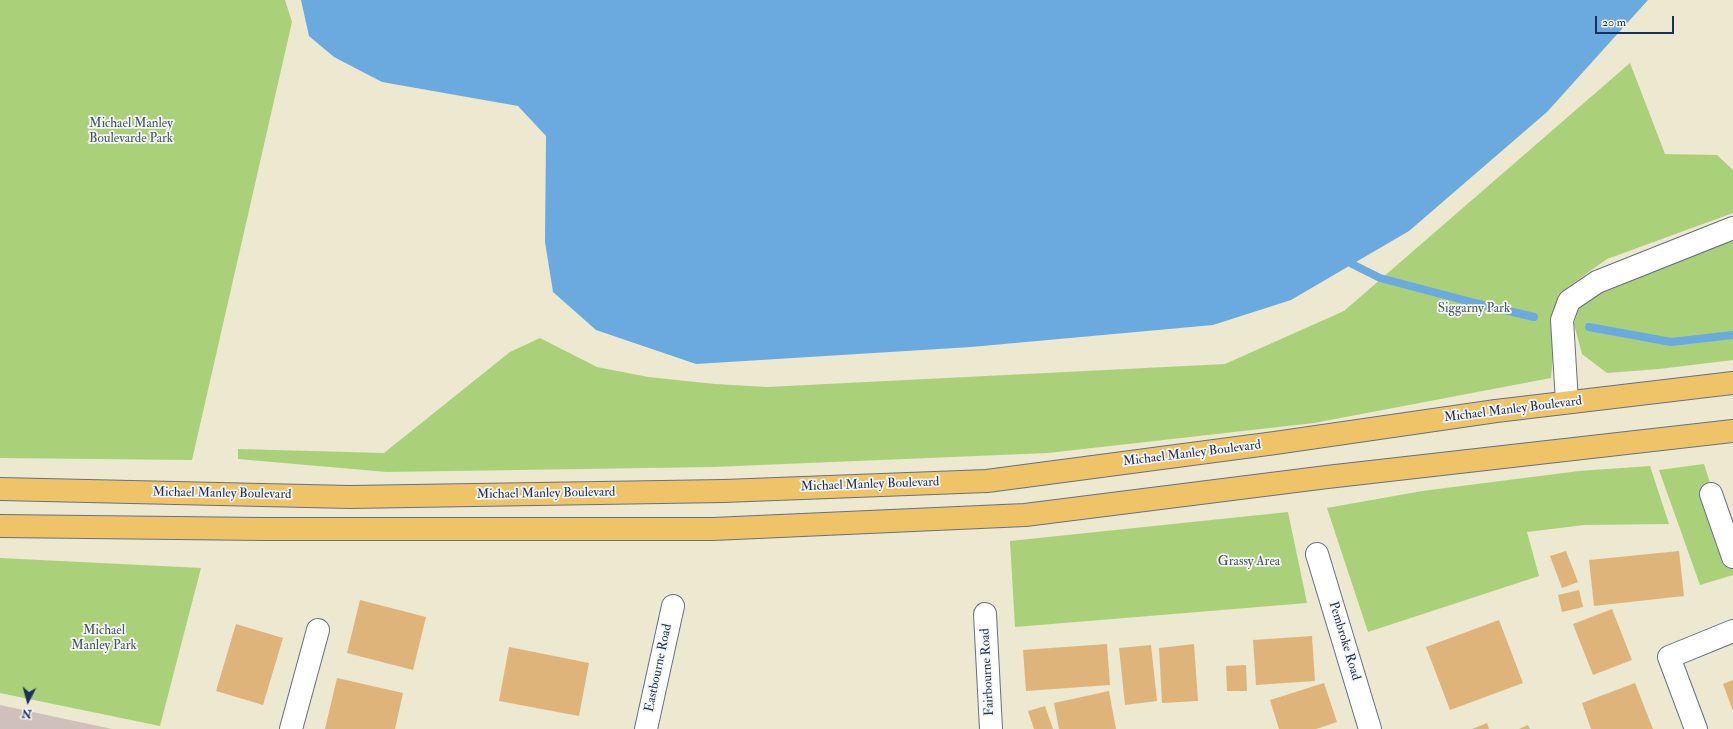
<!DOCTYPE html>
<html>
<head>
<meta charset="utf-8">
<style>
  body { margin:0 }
  #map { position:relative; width:1733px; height:729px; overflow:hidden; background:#ede8d0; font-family:"IM FELL Double Pica",serif }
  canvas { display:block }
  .north { position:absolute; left:8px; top:681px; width:40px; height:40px; -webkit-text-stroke:3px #f6f6f2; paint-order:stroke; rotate:186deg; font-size:11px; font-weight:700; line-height:16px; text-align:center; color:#1b2f5e }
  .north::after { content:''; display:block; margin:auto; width:14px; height:18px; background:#1b2f5e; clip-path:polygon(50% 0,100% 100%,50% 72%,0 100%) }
  .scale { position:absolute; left:1595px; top:16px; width:79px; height:18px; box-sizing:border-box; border:2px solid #1b2f5e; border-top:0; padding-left:5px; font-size:12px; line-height:14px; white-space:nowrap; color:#1b2f5e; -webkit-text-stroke:3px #f6f6f2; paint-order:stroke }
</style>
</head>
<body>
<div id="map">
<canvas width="1733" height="729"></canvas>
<div class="north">N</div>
<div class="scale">20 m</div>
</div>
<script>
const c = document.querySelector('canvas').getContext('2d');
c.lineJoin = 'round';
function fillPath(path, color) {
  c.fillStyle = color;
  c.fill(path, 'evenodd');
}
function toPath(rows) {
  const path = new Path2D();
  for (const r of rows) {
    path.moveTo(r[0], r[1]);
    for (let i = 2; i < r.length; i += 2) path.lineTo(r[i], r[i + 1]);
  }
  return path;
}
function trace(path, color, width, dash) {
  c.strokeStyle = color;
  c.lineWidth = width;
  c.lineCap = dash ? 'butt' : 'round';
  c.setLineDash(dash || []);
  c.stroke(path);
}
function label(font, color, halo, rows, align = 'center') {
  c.font = font + ' "IM FELL Double Pica",serif';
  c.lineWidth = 3.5;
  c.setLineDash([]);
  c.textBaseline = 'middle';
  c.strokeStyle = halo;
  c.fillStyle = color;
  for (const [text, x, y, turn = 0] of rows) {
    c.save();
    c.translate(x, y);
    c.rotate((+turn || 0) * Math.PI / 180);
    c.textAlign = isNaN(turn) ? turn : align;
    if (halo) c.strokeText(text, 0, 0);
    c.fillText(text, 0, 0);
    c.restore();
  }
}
fillPath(toPath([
  [0,705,112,729,0,729]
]), '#cfc0bb');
fillPath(toPath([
  [0,0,285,0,292,22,192,460,0,458],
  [1630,63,1665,154,1717,155,1733,170,1733,213,1607,259,1558,294,1551,378,1314,423,1048,453,713,467,387,472,238,459,238,449,384,453,510,352,540,338,597,367,648,377,715,384,767,387,1225,364,1344,311],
  [1733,236,1733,360,1659,369,1607,373,1582,354,1574,324,1580,304,1608,285],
  [1704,464,1733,556,1733,575,1700,585,1659,470],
  [1650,466,1669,524,1584,525,1527,532,1539,576,1368,632,1327,508,1422,491,1579,471],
  [1288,512,1307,603,1015,627,1010,541],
  [0,558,201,568,160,726,0,693]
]), '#aad07a');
fillPath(toPath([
  [301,0,1648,0,1547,112,1409,231,1291,300,1213,325,971,347,696,364,596,330,553,292,545,242,546,136,518,106,382,82,334,57,309,36]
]), '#6baade');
trace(toPath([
  [1352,264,1380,278,1475,303,1534,317],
  [1589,327,1671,342,1733,335]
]), '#6baade', 8);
fillPath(toPath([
  [1566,551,1578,582,1562,588,1550,556],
  [1679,551,1684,596,1594,606,1589,560],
  [1579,590,1583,607,1562,612,1558,595],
  [360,600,426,617,413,670,347,653],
  [1612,609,1632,660,1593,675,1573,624],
  [1499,620,1523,683,1450,710,1426,647],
  [236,624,283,638,263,705,216,691],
  [1312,636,1315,681,1256,685,1253,640],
  [1107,644,1110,685,1026,691,1023,650],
  [1194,644,1198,701,1162,703,1159,648],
  [1151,645,1157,701,1125,705,1119,648],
  [509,647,589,663,579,716,499,701],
  [1246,665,1247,691,1227,691,1226,666],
  [337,678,403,693,395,729,325,729],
  [1733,680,1733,711,1723,684],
  [1324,683,1337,722,1316,729,1279,729,1270,700],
  [1635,683,1653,729,1591,729,1582,703],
  [1109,691,1116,729,1059,729,1054,703],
  [1045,706,1053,729,1034,729,1028,711],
  [1487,723,1489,729,1472,729],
  [1528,725,1530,729,1519,729]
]), '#deb47b');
const minor = toPath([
  [1567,402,1562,320,1569,301,1597,282,1733,228],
  [1711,494,1733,557],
  [1317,554,1370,729],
  [985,614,991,729],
  [291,729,318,630],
  [646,729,673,606],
  [1696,729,1669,657,1733,631]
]);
const highway = toPath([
  [0,489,350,497,724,491,987,481,1275,443,1496,411,1733,383],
  [0,526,263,529,713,529,1025,515,1327,477,1733,431]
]);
trace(minor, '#647086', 24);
trace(highway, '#647086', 24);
trace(minor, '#fff', 22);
trace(highway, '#efc469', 22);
label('13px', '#3f5765', '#f6f6f2', [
  ["Michael Manley",131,124],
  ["Boulevarde Park",131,139],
  ["Siggarny Park",1474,309],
  ["Grassy Area",1249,562],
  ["Michael",104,631],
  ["Manley Park",104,646]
]);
label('13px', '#1b2f5e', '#f6f6f2', [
  ["Michael Manley Boulevard",1513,410,-7],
  ["Michael Manley Boulevard",1192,454,-7],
  ["Michael Manley Boulevard",870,485,-2],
  ["Michael Manley Boulevard",222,494,1],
  ["Michael Manley Boulevard",546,494,-1],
  ["Pembroke Road",1344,641,73],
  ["Eastbourne Road",659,668,-78],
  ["Fairbourne Road",988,672,-93]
]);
</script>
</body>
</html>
